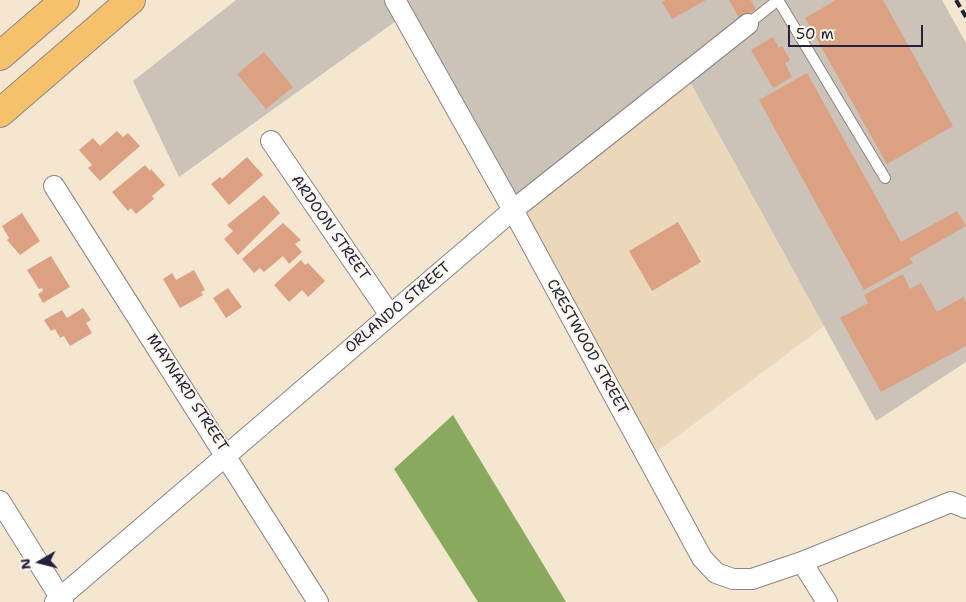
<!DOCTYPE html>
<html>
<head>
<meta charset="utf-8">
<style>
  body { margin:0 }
  #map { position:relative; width:966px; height:602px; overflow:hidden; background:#f5e7cf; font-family:"Shantell Sans",sans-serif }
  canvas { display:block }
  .north { position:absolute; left:15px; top:537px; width:50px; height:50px; -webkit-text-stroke:4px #fbf7ec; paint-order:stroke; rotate:262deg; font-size:14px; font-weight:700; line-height:20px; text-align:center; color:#22223b }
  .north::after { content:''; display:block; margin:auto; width:18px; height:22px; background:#22223b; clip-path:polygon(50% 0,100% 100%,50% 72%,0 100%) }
  .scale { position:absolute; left:788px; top:25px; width:135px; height:22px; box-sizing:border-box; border:2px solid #22223b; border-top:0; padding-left:6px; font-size:15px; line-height:18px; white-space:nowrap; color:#22223b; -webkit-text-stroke:4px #fbf7ec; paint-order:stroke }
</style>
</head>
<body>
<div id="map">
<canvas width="966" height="602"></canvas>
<div class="north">N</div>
<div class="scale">50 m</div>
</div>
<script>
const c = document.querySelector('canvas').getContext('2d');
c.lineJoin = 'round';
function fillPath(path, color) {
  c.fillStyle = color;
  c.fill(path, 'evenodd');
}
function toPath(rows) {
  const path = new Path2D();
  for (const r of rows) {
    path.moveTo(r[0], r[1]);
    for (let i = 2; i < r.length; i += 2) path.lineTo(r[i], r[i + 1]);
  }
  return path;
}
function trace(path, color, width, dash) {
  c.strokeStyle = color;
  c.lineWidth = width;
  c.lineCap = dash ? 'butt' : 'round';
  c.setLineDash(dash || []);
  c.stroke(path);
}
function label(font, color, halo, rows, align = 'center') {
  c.font = font + ' "Shantell Sans",sans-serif';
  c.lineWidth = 4;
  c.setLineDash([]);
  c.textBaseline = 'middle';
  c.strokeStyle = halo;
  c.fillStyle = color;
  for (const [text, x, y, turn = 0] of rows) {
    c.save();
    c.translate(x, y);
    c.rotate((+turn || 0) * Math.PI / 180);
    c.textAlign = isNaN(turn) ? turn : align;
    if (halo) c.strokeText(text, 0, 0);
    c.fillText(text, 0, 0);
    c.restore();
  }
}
fillPath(toPath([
  [683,69,824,326,654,454,516,199]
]), '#ebd8ba');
fillPath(toPath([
  [236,0,942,0,966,43,966,362,876,421,683,69,516,199,410,11,179,177,133,81]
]), '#cbc3b8');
fillPath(toPath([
  [453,415,566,602,478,602,394,469]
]), '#89aa5e');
fillPath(toPath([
  [666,0,706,0,672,19,662,2],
  [729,0,751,0,756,10,739,18],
  [836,0,883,0,953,126,887,164,805,18],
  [773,37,779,48,782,46,790,60,785,63,792,77,773,88,751,50],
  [264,52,293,87,266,109,237,74],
  [807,73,901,242,957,211,966,226,910,258,913,263,864,290,759,100],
  [117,131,123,137,128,133,140,146,100,181,88,168,92,165,79,150,93,138,100,146],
  [247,157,263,175,229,205,211,184,220,177,222,179],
  [145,165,150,171,151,169,165,185,152,196,154,199,136,214,131,208,128,211,112,192],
  [264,195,280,213,238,255,224,239,233,231,227,225],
  [22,213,40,241,20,255,7,240,9,238,2,226],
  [678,222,701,262,652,291,629,251],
  [283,223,301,240,295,244,302,252,289,264,283,256,264,272,260,268,254,273,242,259],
  [51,256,70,287,43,303,38,294,43,291,42,288,39,289,27,270],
  [301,260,305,265,308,263,325,281,308,297,302,290,289,302,274,285],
  [194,270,205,290,201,292,203,295,180,308,163,279,172,273,176,280],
  [903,274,910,289,921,283,937,312,963,297,966,303,966,346,881,392,840,318,868,303,864,295],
  [228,288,242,307,226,318,213,298],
  [83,308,91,320,86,323,92,333,70,346,64,336,60,338,55,329,51,331,44,320,62,310,67,318]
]), '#dca083');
const lane = toPath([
  [778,0,885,178],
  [748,24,778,0]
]);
const street = toPath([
  [395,0,513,210,702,558,716,573,733,579,752,579,802,562,951,502,966,508],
  [271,141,390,315],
  [54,186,318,602],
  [0,501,63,602],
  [802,562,827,602],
  [55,602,513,210,748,24]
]);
const highway = toPath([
  [0,56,65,0],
  [0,113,131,0]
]);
trace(lane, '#8c8485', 12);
trace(street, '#8c8485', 22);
trace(highway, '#8c8485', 30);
trace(lane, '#fff', 10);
trace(street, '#fff', 20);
trace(highway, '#f6c16b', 28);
trace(toPath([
  [956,0,966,17]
]), '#22223b', 4, [8, 4]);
label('15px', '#22223b', '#fbf7ec', [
  ["ARDOON STREET",330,228,55],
  ["ORLANDO STREET",398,308,-40],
  ["CRESTWOOD STREET",587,347,61],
  ["MAYNARD STREET",187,393,57]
]);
</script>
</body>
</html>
